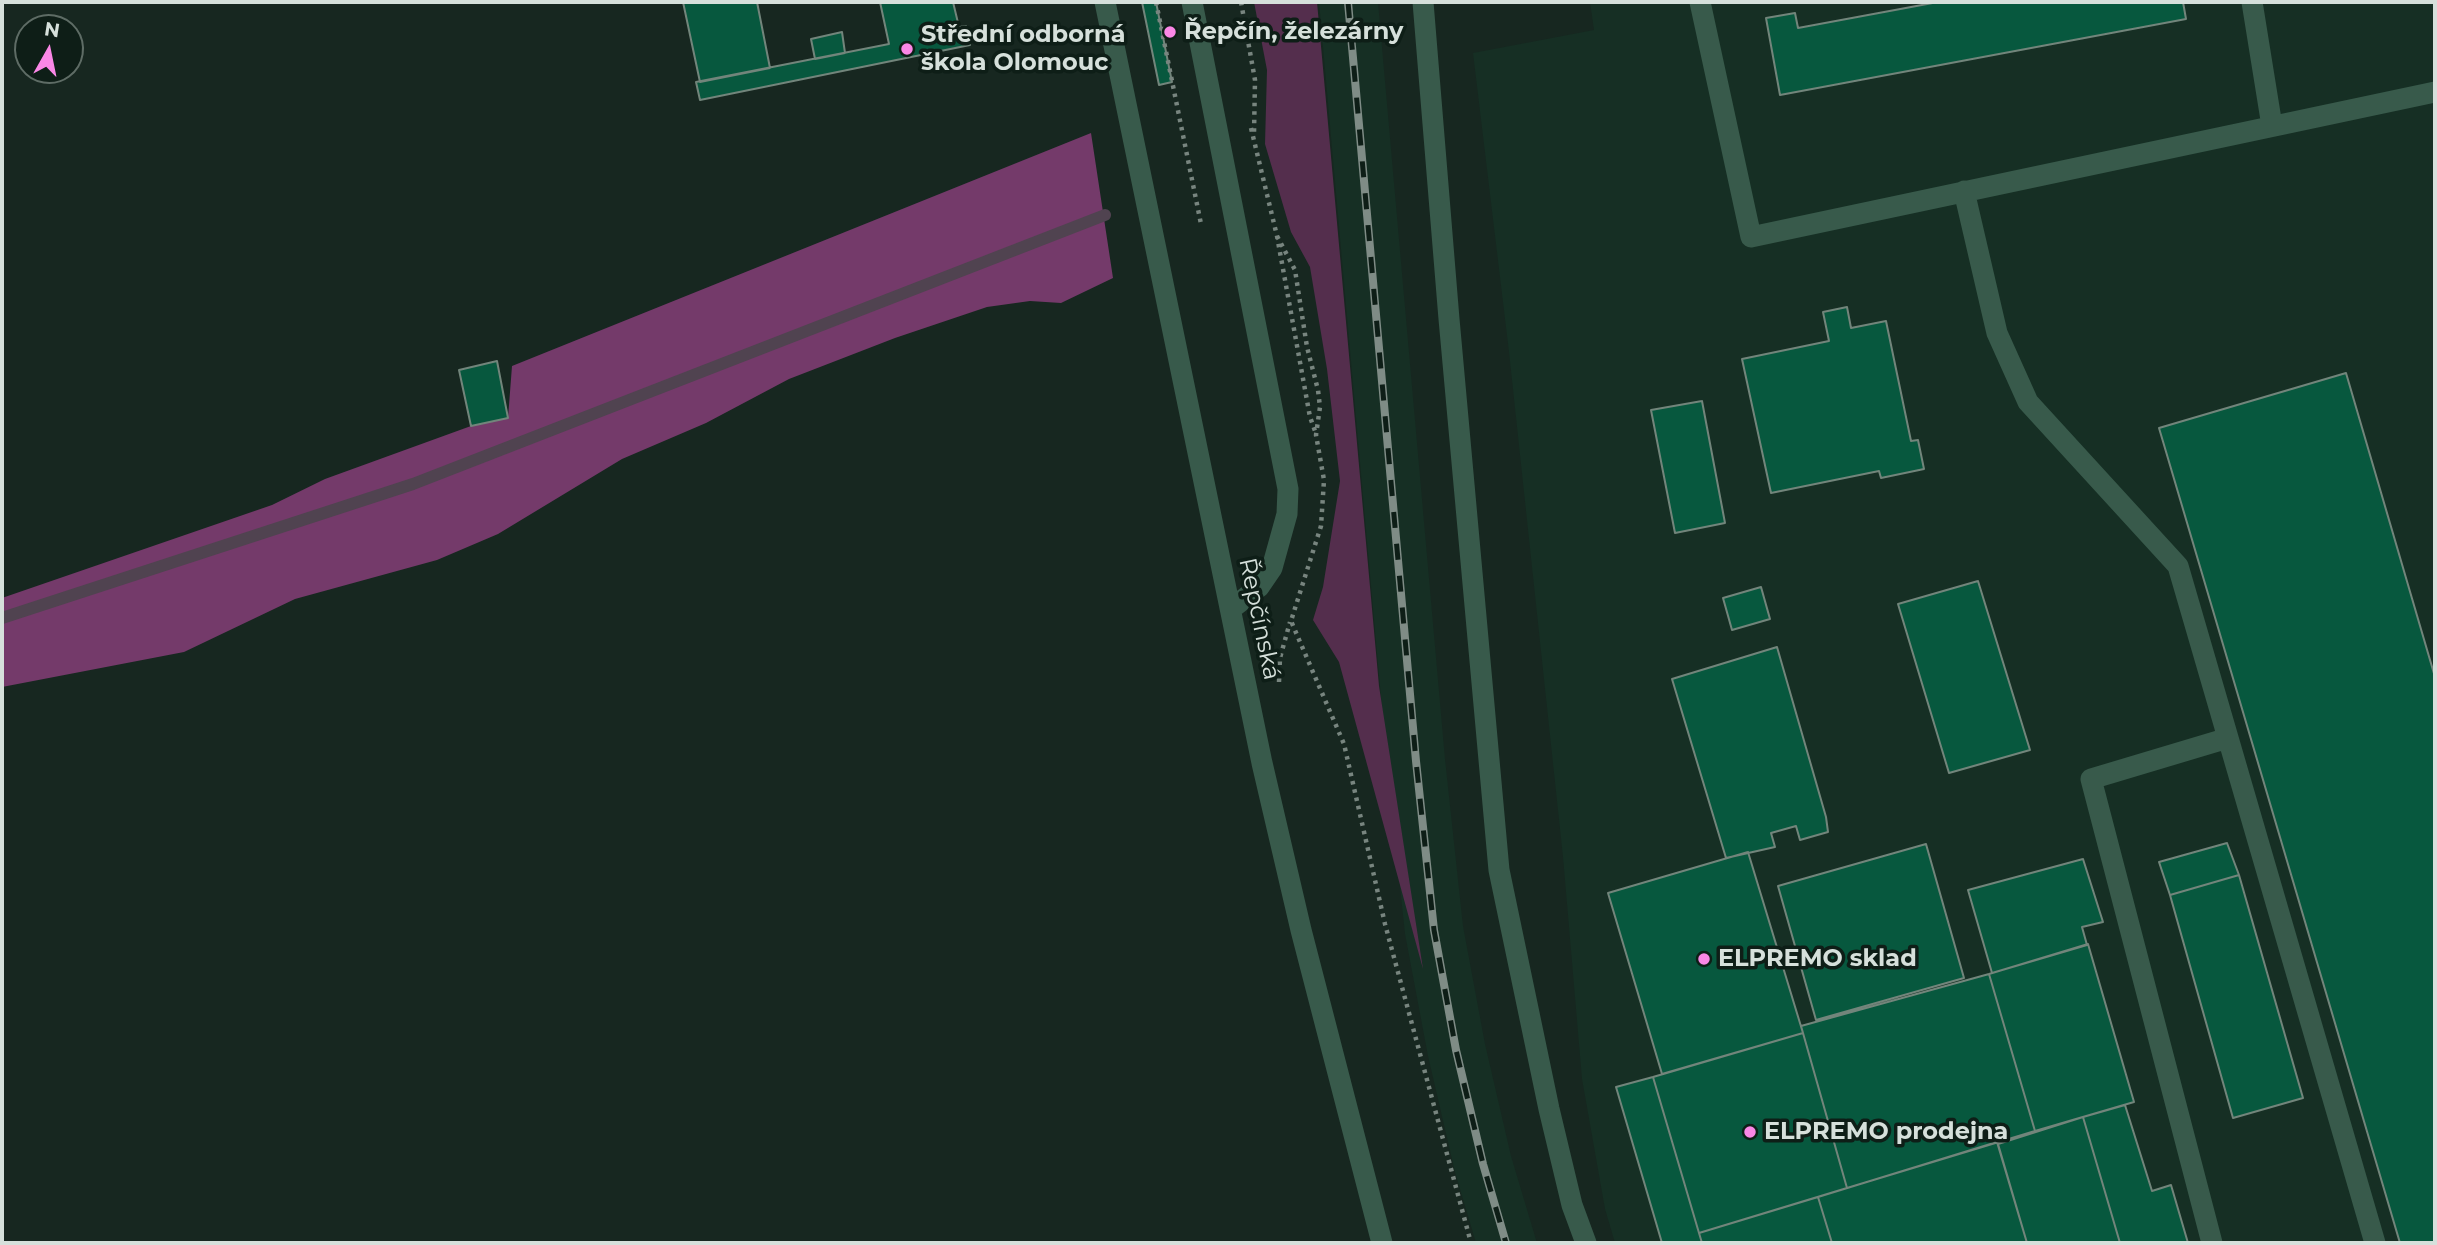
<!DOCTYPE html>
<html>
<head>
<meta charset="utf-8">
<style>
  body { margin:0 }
  #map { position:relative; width:2437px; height:1245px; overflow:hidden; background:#172720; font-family:Montserrat,sans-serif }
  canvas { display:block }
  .frame { position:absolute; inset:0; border:4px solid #d6e0db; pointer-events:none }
  .north { position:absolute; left:14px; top:14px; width:70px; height:70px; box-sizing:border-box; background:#0e1e17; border:2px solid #5e6c65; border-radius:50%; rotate:9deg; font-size:19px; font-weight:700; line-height:28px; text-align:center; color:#d6e0db }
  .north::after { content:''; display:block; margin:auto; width:24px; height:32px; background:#fa87e6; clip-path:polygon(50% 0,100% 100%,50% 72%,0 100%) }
</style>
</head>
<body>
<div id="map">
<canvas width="2437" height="1245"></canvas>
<div class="frame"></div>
<div class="north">N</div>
</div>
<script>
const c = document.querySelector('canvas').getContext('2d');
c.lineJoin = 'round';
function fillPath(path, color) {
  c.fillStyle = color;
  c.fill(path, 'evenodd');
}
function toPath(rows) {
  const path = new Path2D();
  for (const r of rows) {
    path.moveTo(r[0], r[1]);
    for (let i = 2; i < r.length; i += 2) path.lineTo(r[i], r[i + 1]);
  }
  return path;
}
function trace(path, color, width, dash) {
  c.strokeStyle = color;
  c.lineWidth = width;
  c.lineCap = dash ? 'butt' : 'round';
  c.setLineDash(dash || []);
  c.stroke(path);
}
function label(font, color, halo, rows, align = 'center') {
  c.font = font + ' Montserrat,sans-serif';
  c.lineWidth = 7;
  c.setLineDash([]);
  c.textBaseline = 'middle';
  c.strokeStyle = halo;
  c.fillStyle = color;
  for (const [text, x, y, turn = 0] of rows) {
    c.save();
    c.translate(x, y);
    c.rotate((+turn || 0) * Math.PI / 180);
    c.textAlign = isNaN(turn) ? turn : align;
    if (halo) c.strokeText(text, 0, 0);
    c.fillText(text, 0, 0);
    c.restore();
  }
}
fillPath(toPath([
  [1319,2,1378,2,1445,759,1463,926,1485,1044,1511,1156,1537,1243,1476,1243,1455,1172,1428,1056,1405,934,1387,765],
  [1590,2,2435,2,2435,1243,1615,1243,1605,1209,1582,1079,1563,857,1509,352,1473,53,1594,30]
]), '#162f24');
fillPath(toPath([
  [1254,2,1317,2,1379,686,1423,969,1339,662,1313,620,1323,587,1340,481,1327,369,1310,267,1291,232,1265,144,1267,70]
]), '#542e4d');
fillPath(toPath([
  [1091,133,1113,278,1061,303,1030,301,987,307,895,338,789,379,706,423,622,459,498,534,437,560,295,599,184,652,2,687,2,598,272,505,325,479,471,426,508,418,512,366]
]), '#743a6a');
trace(toPath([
  [2,618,413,484,1105,215]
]), '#504350', 12);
const building = toPath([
  [683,2,757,2,770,68,700,82,683,2],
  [880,2,953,2,959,27,966,26,970,45,700,100,696,82,889,44,880,2],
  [1142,2,1156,2,1172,82,1159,85,1142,2],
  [1938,2,2183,2,2186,19,1780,95,1766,18,1795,13,1798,28,1938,2],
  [842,32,845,53,815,59,811,39,842,32],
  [1847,307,1851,328,1886,321,1911,441,1918,440,1924,469,1881,478,1879,471,1771,493,1742,359,1829,341,1823,312,1847,307],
  [497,361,508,418,471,426,459,370,497,361],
  [2346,373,2435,677,2435,1243,2400,1243,2159,428,2346,373],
  [1702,401,1725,523,1675,533,1651,410,1702,401],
  [1978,581,2030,750,1949,773,1898,604,1978,581],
  [1761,587,1770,619,1732,630,1723,598,1761,587],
  [1777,647,1826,817,1828,832,1800,840,1796,826,1771,833,1775,847,1726,858,1672,679,1777,647],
  [2227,843,2239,875,2170,895,2159,862,2227,843],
  [1926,844,1964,978,1816,1020,1778,886,1926,844],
  [1748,852,1803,1033,1662,1074,1608,893,1748,852],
  [2083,859,2103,922,2082,927,2087,945,1992,973,1968,890,2083,859],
  [2239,875,2303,1098,2233,1118,2170,895,2239,875],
  [2088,944,2134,1102,2035,1131,1989,974,2088,944],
  [1989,974,2035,1131,1847,1188,1801,1026,1989,974],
  [1803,1033,1847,1188,1699,1233,1653,1077,1803,1033],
  [1653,1077,1699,1233,1702,1243,1662,1243,1616,1087,1653,1077],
  [2125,1105,2152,1191,2171,1185,2188,1243,2120,1243,2083,1117,2125,1105],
  [2083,1117,2120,1243,2027,1243,1998,1144,2083,1117],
  [1997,1142,2027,1243,1832,1243,1818,1197,1997,1142],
  [1818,1197,1832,1243,1702,1243,1699,1233,1818,1197]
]);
fillPath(building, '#07583e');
trace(building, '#72857b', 2);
trace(toPath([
  [1156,2,1201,224],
  [1241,2,1255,80,1254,134],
  [1251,128,1277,236,1310,417,1315,431],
  [1277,236,1295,270,1307,347,1318,390,1320,407,1316,435,1324,480,1321,526,1291,621,1344,744,1385,924,1471,1243],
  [1279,682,1280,658,1290,622]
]), '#78857f', 4.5, [3.5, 5]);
trace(toPath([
  [1105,2,1262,763,1301,930,1382,1243],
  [1192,2,1288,489,1287,514,1272,568,1259,587,1231,609],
  [1423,2,1449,319,1499,870,1549,1109,1572,1205,1586,1243],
  [1700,2,1751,237,2435,92],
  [2252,2,2272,126],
  [1964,191,1997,333,2028,402,2178,566,2375,1243],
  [2212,1243,2091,779,2228,738]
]), '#385a4b', 21);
const rail = toPath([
  [1348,2,1416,761,1434,930,1456,1050,1483,1164,1506,1243]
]);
trace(rail, '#7f8c86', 8);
trace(rail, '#0e1e17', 5, [16]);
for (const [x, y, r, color] of [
  [1170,32,7,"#fa87e6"],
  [907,49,7,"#fa87e6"],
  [1704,959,7,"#fa87e6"],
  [1750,1132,7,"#fa87e6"]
]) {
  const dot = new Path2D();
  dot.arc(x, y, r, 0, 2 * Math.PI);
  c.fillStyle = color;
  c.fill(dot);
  trace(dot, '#0e1e17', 2.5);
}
label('bold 24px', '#d6e0db', '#0e1e17', [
  ["Řepčín, železárny",1184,32],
  ["Střední odborná",921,35],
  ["škola Olomouc",921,63],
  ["ELPREMO sklad",1718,959],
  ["ELPREMO prodejna",1764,1132]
], 'left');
label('24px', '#d6e0db', '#0e1e17', [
  ["Řepčínská",1259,619,78]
]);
</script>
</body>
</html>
